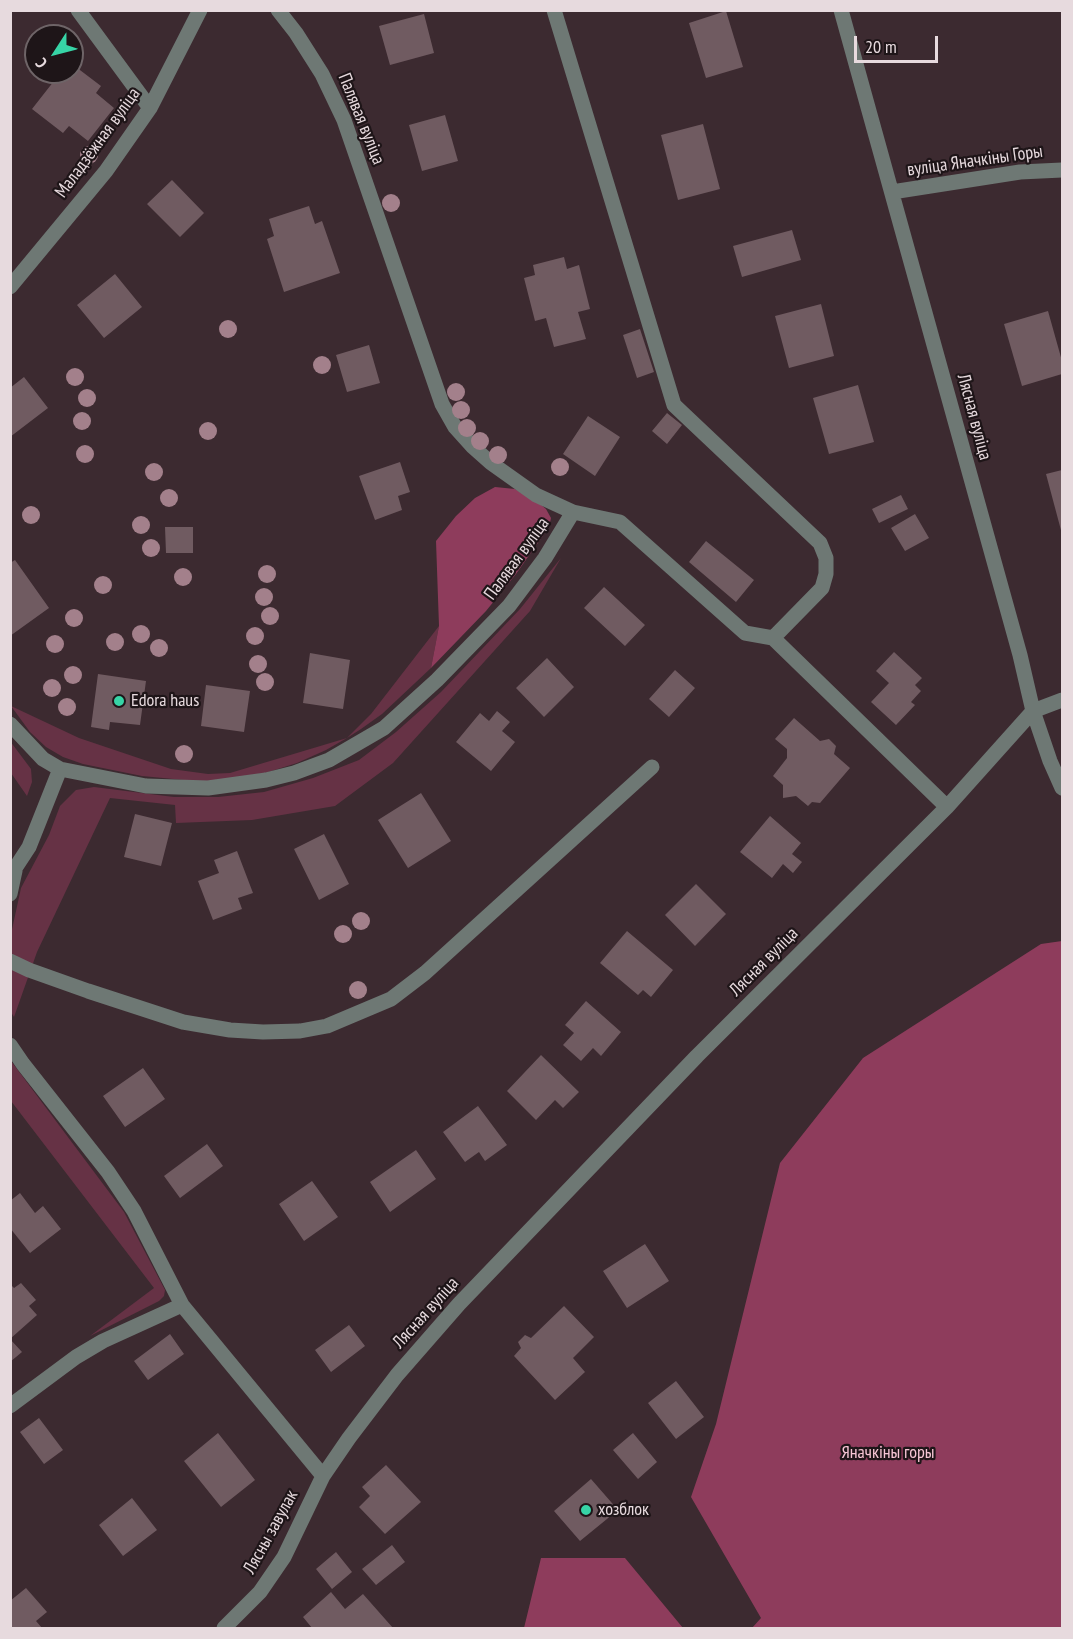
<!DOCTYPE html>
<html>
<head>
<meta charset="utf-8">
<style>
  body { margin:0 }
  #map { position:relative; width:1073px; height:1639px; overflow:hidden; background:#3c2a30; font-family:"PT Sans Narrow",sans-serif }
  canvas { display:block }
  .frame { position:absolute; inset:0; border:12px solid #e7dade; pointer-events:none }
  .north { position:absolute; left:24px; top:24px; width:60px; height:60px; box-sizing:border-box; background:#1e1518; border:2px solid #6e6467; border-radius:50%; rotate:234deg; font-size:16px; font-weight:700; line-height:24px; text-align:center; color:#e7dade }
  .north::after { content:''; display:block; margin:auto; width:21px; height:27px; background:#37d4a6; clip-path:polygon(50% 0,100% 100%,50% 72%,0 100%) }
  .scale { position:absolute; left:854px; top:36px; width:84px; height:27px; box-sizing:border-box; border:3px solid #e7dade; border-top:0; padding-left:8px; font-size:18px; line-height:21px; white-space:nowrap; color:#e7dade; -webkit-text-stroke:4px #1e1518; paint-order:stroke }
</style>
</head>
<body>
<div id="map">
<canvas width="1073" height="1639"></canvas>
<div class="frame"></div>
<div class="north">С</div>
<div class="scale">20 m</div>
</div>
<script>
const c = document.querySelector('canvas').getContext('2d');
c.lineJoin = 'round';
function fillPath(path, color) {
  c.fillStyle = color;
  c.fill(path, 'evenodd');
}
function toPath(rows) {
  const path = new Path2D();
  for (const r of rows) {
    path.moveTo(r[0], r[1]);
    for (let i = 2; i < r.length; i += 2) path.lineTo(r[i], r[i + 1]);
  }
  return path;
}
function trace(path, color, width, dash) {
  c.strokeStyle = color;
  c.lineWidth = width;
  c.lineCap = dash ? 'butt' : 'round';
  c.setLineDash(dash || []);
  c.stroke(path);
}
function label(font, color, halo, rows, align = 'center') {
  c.font = font + ' "PT Sans Narrow",sans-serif';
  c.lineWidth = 4.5;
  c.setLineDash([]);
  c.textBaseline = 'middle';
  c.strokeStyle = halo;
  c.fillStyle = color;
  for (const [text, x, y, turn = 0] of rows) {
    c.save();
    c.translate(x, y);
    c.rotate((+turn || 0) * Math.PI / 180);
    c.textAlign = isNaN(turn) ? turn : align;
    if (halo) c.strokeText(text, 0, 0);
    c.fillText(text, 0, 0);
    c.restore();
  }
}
fillPath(toPath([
  [561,558,530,611,393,763,335,806,252,820,176,823,175,805,110,798,37,952,14,1017,11,1012,11,934,21,888,49,835,60,806,76,790,94,787,174,797,218,797,264,792,313,778,359,760,396,732,441,692,520,609],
  [439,626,431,668,382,714,361,729,347,738,326,750,297,763,265,773,205,782,142,776,83,764,63,757,46,747,30,732,11,706,79,738,171,769,208,774,230,773,347,738,371,714],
  [10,741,31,769,32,782,27,796,11,773],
  [11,1061,124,1212,165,1290,164,1296,159,1301,90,1336,154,1288,11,1101]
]), '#663245');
fillPath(toPath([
  [495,487,515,489,539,503,546,509,551,518,549,527,516,574,486,611,431,668,439,626,436,541,456,516,475,498],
  [1062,941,1062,1628,752,1628,761,1618,691,1497,716,1424,780,1163,863,1058,1041,944],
  [541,1558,625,1558,683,1628,524,1628]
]), '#8e3c5c');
fillPath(toPath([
  [726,11,743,67,706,78,689,23],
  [424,14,434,53,390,65,379,26],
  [72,64,101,86,96,93,114,108,88,141,69,126,63,133,32,109,61,72,72,72],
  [445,115,458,161,422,171,409,125],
  [703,124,720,189,678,200,661,135],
  [172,180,204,213,180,237,147,204],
  [309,206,315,224,322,221,340,273,284,292,267,239,274,236,269,219],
  [792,230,801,260,742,277,733,246],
  [564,257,567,269,579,265,590,309,578,312,586,339,554,347,546,318,535,321,524,278,535,275,533,265],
  [115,274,142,307,104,338,77,305],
  [821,304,834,356,789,368,775,316],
  [1048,311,1062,361,1062,374,1022,386,1004,324],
  [640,329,654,372,637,378,623,335],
  [369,345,380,383,347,392,336,355],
  [24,377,48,408,10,437,10,388],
  [858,385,874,442,829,454,813,398],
  [667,413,682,425,667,444,652,431],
  [588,416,620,437,595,476,563,454],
  [400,462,410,492,398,496,402,510,375,520,359,476],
  [1062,470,1062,534,1046,474],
  [901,495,908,509,879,523,872,509],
  [915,514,929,538,905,551,891,528],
  [165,527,193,527,193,553,166,553],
  [706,541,754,580,736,602,689,562],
  [15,560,49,608,10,636,10,563],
  [604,587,645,625,625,646,584,608],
  [894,652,922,678,915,685,921,691,911,702,915,705,896,725,871,702,889,683,876,671],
  [310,653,350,660,343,709,303,703],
  [547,658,574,687,544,717,516,688],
  [675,670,695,688,669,717,649,699],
  [98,674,146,681,140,725,110,722,109,730,91,727],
  [206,685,250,691,244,732,201,726],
  [497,711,510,722,502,731,515,742,491,771,456,742,480,713,489,721],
  [794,718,820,741,829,739,836,746,834,754,850,768,820,803,812,802,808,806,796,796,783,798,783,785,773,776,787,758,787,749,775,739],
  [421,793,451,841,408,868,378,820],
  [135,814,172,823,161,866,124,857],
  [770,816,801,843,792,854,802,862,793,873,783,864,772,878,740,852],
  [324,834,349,884,319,900,294,849],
  [237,851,253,893,238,898,242,909,213,920,198,881,219,873,214,860],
  [696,884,726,914,695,946,665,915],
  [627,931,673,970,651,997,643,990,638,995,600,963],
  [586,1001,621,1032,601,1056,593,1048,581,1061,563,1045,574,1033,565,1025],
  [541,1055,579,1092,563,1108,555,1100,536,1120,507,1091],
  [143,1068,165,1099,125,1127,103,1096],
  [478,1106,507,1145,485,1161,479,1152,465,1162,443,1132],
  [207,1144,223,1166,180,1198,164,1176],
  [416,1150,436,1179,390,1212,370,1182],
  [312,1181,338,1217,304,1241,279,1204],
  [20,1193,35,1213,43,1206,61,1229,30,1253,10,1228,10,1201],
  [645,1244,669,1281,627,1308,603,1271],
  [21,1283,36,1300,29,1306,37,1315,10,1339,10,1284,14,1288],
  [564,1306,594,1337,573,1358,585,1372,555,1400,514,1356,521,1348,518,1342,525,1335,531,1338],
  [349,1325,365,1346,331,1372,315,1350],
  [170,1334,184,1354,148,1380,134,1361],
  [10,1339,22,1352,10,1362],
  [676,1381,704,1417,676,1439,648,1403],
  [39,1418,63,1450,44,1464,20,1432],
  [218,1433,255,1480,221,1507,184,1461],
  [633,1433,657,1462,638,1479,613,1450],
  [386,1465,421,1502,385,1534,359,1507,370,1496,362,1487],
  [591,1479,618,1510,580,1541,554,1511],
  [132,1498,157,1530,123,1556,99,1525],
  [392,1545,405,1562,376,1585,362,1569],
  [336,1552,352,1572,332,1589,316,1569],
  [26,1588,47,1612,36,1621,42,1628,10,1628,10,1601],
  [331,1592,345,1609,363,1594,393,1628,312,1628,303,1617]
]), '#705b61');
trace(toPath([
  [78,10,150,108],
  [554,10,674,405,820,543,826,558,826,574,822,588,773,638],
  [892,192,1020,172,1062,170],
  [10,287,106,171,150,108,200,10],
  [573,512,620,522,745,633,773,638,947,807],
  [1062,700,1033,711,1050,761,1062,788],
  [10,724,43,759,60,769],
  [10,876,29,847,60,769,146,786,208,788,266,780,294,773,329,760,384,728,437,680,509,606,545,558,573,512,536,495,491,463,473,447,455,427,442,404,344,120,322,74,296,33,278,10],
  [10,894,15,871],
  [10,961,29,970,88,991,183,1022,230,1030,263,1032,300,1031,327,1026,391,999,425,973,652,767],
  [10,1045,23,1064,108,1172,134,1211,182,1305,323,1476,349,1438,397,1375,459,1304,697,1056,947,807,1033,711,1020,655,841,10],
  [10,1406,76,1357,103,1341,182,1305],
  [224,1628,260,1592,284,1557,323,1476]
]), '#6e7874', 15);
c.fillStyle = '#a3808b';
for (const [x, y] of [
  [89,155],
  [391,203],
  [228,329],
  [322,365],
  [75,377],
  [456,392],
  [87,398],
  [461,410],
  [82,421],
  [467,428],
  [208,431],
  [480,441],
  [85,454],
  [498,455],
  [560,467],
  [154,472],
  [169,498],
  [31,515],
  [141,525],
  [151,548],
  [267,574],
  [183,577],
  [103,585],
  [264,597],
  [270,616],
  [74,618],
  [141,634],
  [255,636],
  [115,642],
  [55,644],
  [159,648],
  [258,664],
  [73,675],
  [265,682],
  [52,688],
  [67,707],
  [184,754],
  [361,921],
  [343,934],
  [358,990]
]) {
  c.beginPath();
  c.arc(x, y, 9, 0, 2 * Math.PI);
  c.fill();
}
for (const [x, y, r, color] of [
  [119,701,6,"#37d4a6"],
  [586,1510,6,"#37d4a6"]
]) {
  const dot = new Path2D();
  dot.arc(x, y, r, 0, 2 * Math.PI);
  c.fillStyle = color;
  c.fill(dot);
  trace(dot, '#1e1518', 2);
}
label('18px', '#e7dade', '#1e1518', [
  ["Палявая вуліца",361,119,68],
  ["Маладзёжная вуліца",98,143,-54],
  ["вуліца Яначкіны Горы",975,161,-8],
  ["Лясная вуліца",974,417,75],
  ["Палявая вуліца",517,559,-54],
  ["Лясная вуліца",764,962,-45],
  ["Лясная вуліца",426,1313,-48],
  ["Лясны завулак",271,1532,-61]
]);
label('18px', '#e7dade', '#1e1518', [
  ["Edora haus",131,701],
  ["хозблок",598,1510]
], 'left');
label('18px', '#f7c6d5', '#1e1518', [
  ["Яначкіны горы",888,1453]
]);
</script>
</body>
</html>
